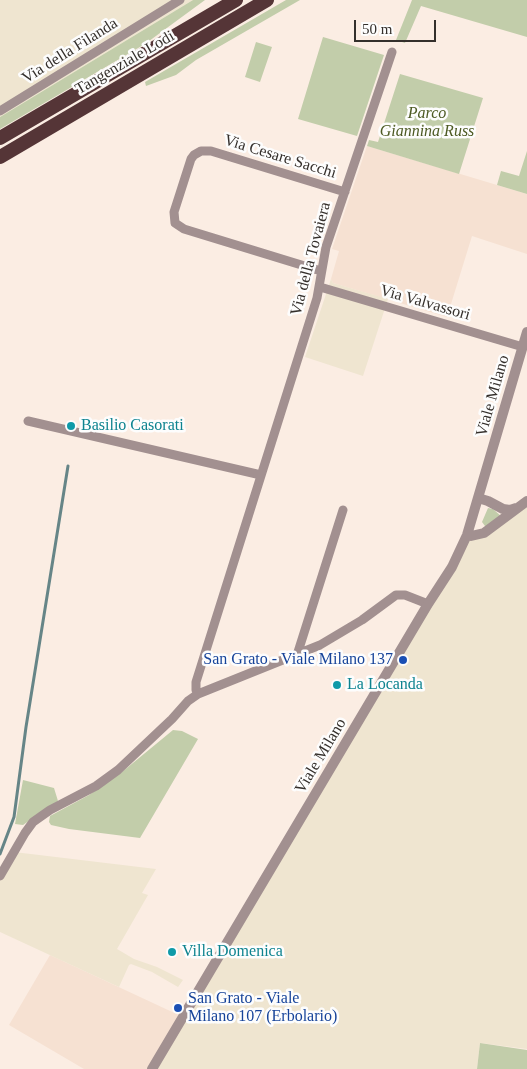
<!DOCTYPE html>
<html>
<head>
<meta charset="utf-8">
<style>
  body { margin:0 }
  #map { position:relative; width:527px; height:1069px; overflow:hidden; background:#fbede3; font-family:Georgia,serif }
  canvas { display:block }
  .scale { position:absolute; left:354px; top:20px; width:82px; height:22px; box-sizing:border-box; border:2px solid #342f2b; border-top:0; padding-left:6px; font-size:15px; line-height:18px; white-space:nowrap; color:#342f2b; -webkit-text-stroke:4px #fdfdfd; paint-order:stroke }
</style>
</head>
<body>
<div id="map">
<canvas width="527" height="1069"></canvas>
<div class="scale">50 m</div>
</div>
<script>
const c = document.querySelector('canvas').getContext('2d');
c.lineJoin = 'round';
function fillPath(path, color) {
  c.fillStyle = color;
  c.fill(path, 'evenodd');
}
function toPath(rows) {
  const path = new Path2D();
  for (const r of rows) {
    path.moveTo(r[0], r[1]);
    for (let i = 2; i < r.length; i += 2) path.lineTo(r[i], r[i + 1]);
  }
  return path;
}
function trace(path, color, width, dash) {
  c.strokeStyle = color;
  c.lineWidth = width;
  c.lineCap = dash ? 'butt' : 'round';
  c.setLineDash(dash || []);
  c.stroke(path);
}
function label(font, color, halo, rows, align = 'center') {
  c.font = font + ' Georgia,serif';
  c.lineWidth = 5;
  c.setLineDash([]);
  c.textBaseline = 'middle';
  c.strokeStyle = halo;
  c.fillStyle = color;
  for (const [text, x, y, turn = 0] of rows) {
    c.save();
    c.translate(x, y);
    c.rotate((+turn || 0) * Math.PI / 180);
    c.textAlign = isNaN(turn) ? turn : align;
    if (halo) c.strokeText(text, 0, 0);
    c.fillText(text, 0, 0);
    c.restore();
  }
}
fillPath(toPath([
  [367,146,527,194,527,254,472,236,447,317,333,283,331,279,339,251,332,249],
  [50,955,183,1017,152,1069,84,1069,9,1025]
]), '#f6e1d2');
fillPath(toPath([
  [0,0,193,0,0,117],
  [331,279,333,283,388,299,363,376,305,357],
  [527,503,527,1049,480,1043,477,1069,149,1069,468,537],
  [14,852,156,869,142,893,148,895,117,949,134,959,157,967,183,980,178,987,152,972,131,964,129,965,119,987,0,932,0,877]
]), '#efe5d0');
fillPath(toPath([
  [193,0,205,0,145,44,0,129,0,117],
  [286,0,300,0,196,60,176,75,146,86,145,82],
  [412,0,527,0,527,37,421,6,405,43,396,40],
  [323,37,384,55,357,136,298,119],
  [256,42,272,47,260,82,245,77],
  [400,74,483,98,459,174,367,146,369,140,378,142],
  [527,151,527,194,497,185,501,171,519,176],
  [488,508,493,509,502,517,490,527,485,526,482,522],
  [173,730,182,731,198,739,140,838,69,829,51,825,49,822,50,816,89,795,122,772],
  [23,780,54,788,58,801,23,825,15,824],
  [480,1043,527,1050,527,1069,477,1069]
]), '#c2cdaa');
trace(toPath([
  [0,854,14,817,26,727,68,466]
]), '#668587', 3);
trace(toPath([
  [0,111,180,0],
  [321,271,184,229,175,223,174,212,191,159,194,155,201,151,211,151,345,192],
  [320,287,523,347],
  [28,421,261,475],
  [297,655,343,510],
  [198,694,196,690,196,682,317,298,326,247,392,52],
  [0,876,25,833,33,822,50,810,96,786,118,770,172,719,188,701,198,694,320,645,362,620,396,595,405,595,428,604]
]), '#a29090', 9);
trace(toPath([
  [478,498,488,501,503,509,510,510,516,508],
  [467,535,471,536,484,533,527,501],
  [152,1069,428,604,452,567,467,535,527,332]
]), '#a29090', 10);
trace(toPath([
  [0,138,236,0],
  [0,157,267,0]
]), '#553537', 14);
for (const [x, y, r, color] of [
  [71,426,5,"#0f9aa8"],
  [403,660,5,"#1a4fb4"],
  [337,685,5,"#0f9aa8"],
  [172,952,5,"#0f9aa8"],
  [178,1008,5,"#1a4fb4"]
]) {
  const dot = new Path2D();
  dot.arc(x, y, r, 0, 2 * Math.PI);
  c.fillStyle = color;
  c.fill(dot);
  trace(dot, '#fdfdfd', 2);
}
label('16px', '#342f2b', '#fdfdfd', [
  ["Via della Filanda",70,51,-32],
  ["Tangenziale Lodi",125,63,-30],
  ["Via Cesare Sacchi",280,157,17],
  ["Via della Tovaiera",311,259,-75],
  ["Via Valvassori",425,303,16],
  ["Viale Milano",493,396,-74],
  ["Viale Milano",321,756,-59]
]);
label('italic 16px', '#4d5a23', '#fdfdfd', [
  ["Parco",427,114],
  ["Giannina Russ",427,132]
]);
label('16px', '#0d838f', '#fdfdfd', [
  ["Basilio Casorati",81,426],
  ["La Locanda",347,685],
  ["Villa Domenica",182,952]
], 'left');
label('16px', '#164399', '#fdfdfd', [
  ["San Grato - Viale Milano 137",393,660],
  ["San Grato - Viale",188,999,"left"],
  ["Milano 107 (Erbolario)",188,1017,"left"]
], 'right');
</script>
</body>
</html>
